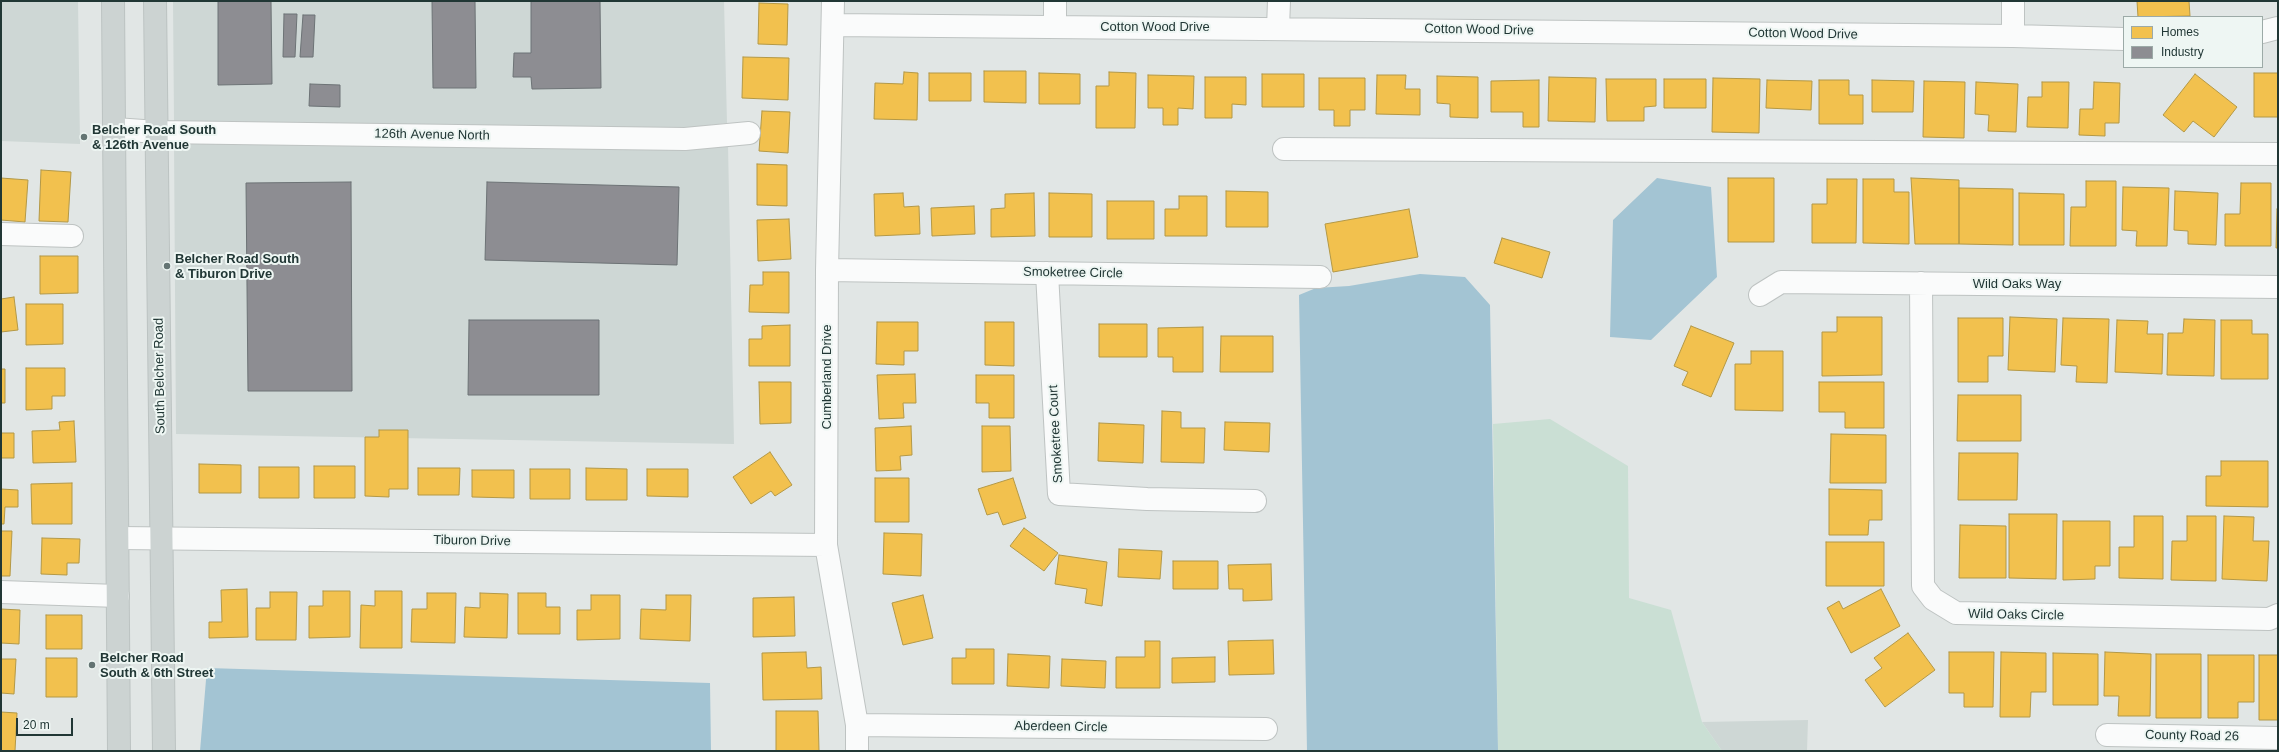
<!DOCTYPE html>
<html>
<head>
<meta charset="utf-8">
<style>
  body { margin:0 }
  #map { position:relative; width:2279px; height:752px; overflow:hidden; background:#e1e6e5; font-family:Arial,sans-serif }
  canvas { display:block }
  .frame { position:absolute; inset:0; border:2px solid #213735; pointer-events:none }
  .legend { position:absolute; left:2123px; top:16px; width:140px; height:52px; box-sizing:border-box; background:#eef6f3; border:1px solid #9caaa7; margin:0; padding:5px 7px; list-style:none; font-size:12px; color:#213735 }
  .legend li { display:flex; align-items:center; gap:8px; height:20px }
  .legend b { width:20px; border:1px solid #9caaa7 }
  .scale { position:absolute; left:16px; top:718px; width:57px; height:18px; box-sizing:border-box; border:2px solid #213735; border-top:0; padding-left:5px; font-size:12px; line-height:14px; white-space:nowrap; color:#213735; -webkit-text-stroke:3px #eef6f3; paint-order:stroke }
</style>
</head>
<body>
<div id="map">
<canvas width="2279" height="752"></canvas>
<div class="frame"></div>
<ul class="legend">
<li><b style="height:11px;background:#f2c14e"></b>Homes</li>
<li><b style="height:11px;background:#8d8d92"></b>Industry</li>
</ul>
<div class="scale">20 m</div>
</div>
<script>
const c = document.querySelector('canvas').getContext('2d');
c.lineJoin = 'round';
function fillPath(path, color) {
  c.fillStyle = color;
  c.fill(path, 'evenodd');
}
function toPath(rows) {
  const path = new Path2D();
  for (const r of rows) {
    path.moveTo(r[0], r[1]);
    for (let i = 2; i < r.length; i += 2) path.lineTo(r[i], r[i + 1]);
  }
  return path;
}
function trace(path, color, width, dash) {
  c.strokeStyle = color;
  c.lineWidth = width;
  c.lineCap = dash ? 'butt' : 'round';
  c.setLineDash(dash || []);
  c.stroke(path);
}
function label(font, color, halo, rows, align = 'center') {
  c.font = font + ' Arial,sans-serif';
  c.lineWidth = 4;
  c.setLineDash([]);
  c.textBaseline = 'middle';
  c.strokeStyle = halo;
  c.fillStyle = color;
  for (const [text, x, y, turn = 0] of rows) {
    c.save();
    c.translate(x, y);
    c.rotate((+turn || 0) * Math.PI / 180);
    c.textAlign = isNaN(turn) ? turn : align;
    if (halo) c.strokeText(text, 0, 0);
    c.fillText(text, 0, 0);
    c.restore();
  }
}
fillPath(toPath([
  [1,1,78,1,80,144,1,141],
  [173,1,724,1,727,123,684,128,174,121],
  [174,143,728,145,734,444,176,434],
  [1808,720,1807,751,1722,751,1702,722]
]), '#ced7d5');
fillPath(toPath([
  [1550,419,1628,466,1629,598,1671,610,1702,722,1722,751,1498,751,1493,424]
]), '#cadfd4');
fillPath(toPath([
  [1657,178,1711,187,1717,277,1651,340,1610,337,1613,220],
  [1420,274,1465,277,1490,305,1498,751,1307,751,1299,295,1316,288,1349,286],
  [207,668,710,683,711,751,200,751]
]), '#a3c4d3');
const homes = toPath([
  [2137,1,2189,1,2190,16,2138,17,2137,1],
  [759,3,788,4,787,45,758,44,759,3],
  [743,57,789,58,788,100,742,98,743,57],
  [984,71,1026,71,1026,103,984,102,984,71],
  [904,72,918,73,917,120,874,119,875,83,903,84,904,72],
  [1109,72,1136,73,1135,128,1096,128,1096,86,1109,86,1109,72],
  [929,73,971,73,971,101,929,101,929,73],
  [1039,73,1080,74,1080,104,1039,104,1039,73],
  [2254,73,2278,73,2278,117,2254,117,2254,73],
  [1262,74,1304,74,1304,107,1262,107,1262,74],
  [2195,74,2237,107,2214,137,2193,121,2184,132,2163,115,2195,74],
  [1148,75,1194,76,1193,109,1178,108,1178,125,1163,125,1163,108,1148,108,1148,75],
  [1377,75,1406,75,1405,89,1420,89,1420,115,1376,114,1377,75],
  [1437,76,1478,77,1478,118,1450,117,1450,104,1437,103,1437,76],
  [1205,77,1246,77,1246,105,1232,104,1232,118,1205,118,1205,77],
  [1549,77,1596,78,1595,122,1548,121,1549,77],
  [1319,78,1365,78,1365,110,1350,110,1350,126,1334,126,1334,110,1319,110,1319,78],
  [1713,78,1760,79,1759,133,1712,132,1713,78],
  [1606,79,1656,79,1656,106,1644,107,1644,121,1607,121,1606,79],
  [1664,79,1706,79,1706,108,1664,108,1664,79],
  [1539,80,1539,127,1523,127,1523,112,1491,112,1491,81,1539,80],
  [1767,80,1812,81,1811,110,1766,108,1767,80],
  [1819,80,1849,80,1849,95,1863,95,1863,124,1819,124,1819,80],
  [1872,80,1914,81,1913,112,1872,112,1872,80],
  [1924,81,1965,82,1964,138,1923,137,1924,81],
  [1976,82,2018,84,2016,132,1988,131,1989,115,1975,114,1976,82],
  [2042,82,2069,82,2068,128,2027,127,2028,97,2042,97,2042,82],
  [2094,82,2120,83,2119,123,2105,123,2105,136,2079,135,2080,109,2093,109,2094,82],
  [762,111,790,112,788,153,759,151,762,111],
  [757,164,787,165,787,206,757,205,757,164],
  [41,170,71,172,68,222,39,221,41,170],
  [1,178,28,180,25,222,1,220,1,178],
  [1728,178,1774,178,1774,242,1728,242,1728,178],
  [1911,178,1959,180,1959,244,1915,244,1911,178],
  [1827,179,1857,179,1856,243,1812,243,1812,204,1827,204,1827,179],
  [1863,179,1894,179,1894,192,1909,192,1909,244,1863,243,1863,179],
  [2086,181,2116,181,2116,246,2070,246,2071,207,2086,207,2086,181],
  [2241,183,2271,183,2271,246,2225,246,2225,214,2240,214,2241,183],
  [2123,187,2169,188,2167,246,2136,246,2137,231,2122,230,2123,187],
  [1959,188,2013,189,2013,245,1959,244,1959,188],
  [1226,191,1268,192,1268,227,1226,227,1226,191],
  [2175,191,2218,193,2216,245,2188,244,2188,231,2174,230,2175,191],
  [903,193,904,207,919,206,920,234,875,236,874,194,903,193],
  [1034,193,1035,236,991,237,991,209,1005,208,1005,194,1034,193],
  [1049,193,1092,194,1092,237,1049,237,1049,193],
  [2019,193,2064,194,2064,245,2019,245,2019,193],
  [1179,196,1207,196,1207,236,1165,236,1165,209,1179,209,1179,196],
  [1107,201,1154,201,1154,239,1107,239,1107,201],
  [974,206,975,234,932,236,931,208,974,206],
  [1409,209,1418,257,1333,272,1325,224,1409,209],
  [2277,209,2278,209,2278,248,2276,248,2277,209],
  [789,219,791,259,758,261,757,220,789,219],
  [1502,238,1550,252,1542,278,1494,263,1502,238],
  [40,256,78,256,78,293,40,294,40,256],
  [763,272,789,272,789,313,749,312,750,285,763,285,763,272],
  [14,297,18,330,1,332,1,299,14,297],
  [26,304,63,304,63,344,26,345,26,304],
  [1837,317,1882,317,1882,375,1822,376,1822,332,1837,332,1837,317],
  [2010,317,2057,319,2055,372,2008,370,2010,317],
  [1958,318,2003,318,2003,356,1988,356,1988,382,1958,382,1958,318],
  [2063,318,2109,319,2107,383,2076,382,2077,366,2061,365,2063,318],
  [2184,319,2215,320,2214,376,2167,375,2168,333,2183,333,2184,319],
  [2117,320,2148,321,2147,334,2163,334,2162,374,2115,372,2117,320],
  [2221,320,2252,320,2252,334,2268,334,2268,379,2221,379,2221,320],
  [877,322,918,322,918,351,904,351,904,365,876,364,877,322],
  [985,322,1014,322,1014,366,985,365,985,322],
  [1099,324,1147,324,1147,357,1099,357,1099,324],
  [790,325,790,366,749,366,749,339,762,339,762,326,790,325],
  [1691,326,1734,343,1711,397,1682,385,1688,372,1674,366,1691,326],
  [1203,327,1203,372,1173,372,1173,357,1158,357,1158,328,1203,327],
  [1221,336,1273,336,1273,372,1220,372,1221,336],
  [1751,351,1783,351,1783,411,1735,410,1735,364,1751,364,1751,351],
  [26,368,65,368,65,396,52,396,52,409,26,410,26,368],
  [1,369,5,369,5,403,1,403,1,369],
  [915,374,916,403,903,403,904,418,879,419,877,375,915,374],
  [976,375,1014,375,1014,418,989,418,989,403,976,403,976,375],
  [759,382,791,382,791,423,760,424,759,382],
  [1819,382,1884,382,1884,428,1845,428,1845,412,1819,412,1819,382],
  [1958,395,2021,395,2021,441,1957,441,1958,395],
  [1162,411,1181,412,1181,428,1205,428,1204,463,1161,462,1162,411],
  [74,421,76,462,33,463,32,431,60,430,59,422,74,421],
  [1225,422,1270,423,1269,452,1224,450,1225,422],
  [1099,423,1144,425,1143,463,1098,461,1099,423],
  [911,426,912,455,900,456,901,470,876,471,875,428,911,426],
  [982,426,1010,426,1011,471,982,472,982,426],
  [379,430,408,430,408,489,389,489,389,497,365,496,365,437,379,437,379,430],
  [1,433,14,433,14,458,1,458,1,433],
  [1831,434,1886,435,1886,483,1830,483,1831,434],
  [770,452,792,485,775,496,771,491,751,504,733,477,770,452],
  [1959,453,2018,453,2017,500,1958,500,1959,453],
  [2221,461,2268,461,2268,507,2206,506,2206,476,2221,476,2221,461],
  [199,464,241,465,241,493,199,493,199,464],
  [314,466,355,466,355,498,314,498,314,466],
  [259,467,299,467,299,498,259,498,259,467],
  [418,468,460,468,459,495,418,495,418,468],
  [586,468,627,469,627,500,586,500,586,468],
  [530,469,570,469,570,499,530,499,530,469],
  [647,469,688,469,688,497,647,496,647,469],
  [472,470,514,470,514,498,472,497,472,470],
  [875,478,909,478,909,522,875,522,875,478],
  [1013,478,1026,518,1003,525,998,512,987,515,978,489,1013,478],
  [72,483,72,524,32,524,31,484,72,483],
  [1,489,18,490,18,507,5,507,4,524,1,524,1,489],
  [1829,489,1882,490,1882,520,1869,520,1868,535,1829,535,1829,489],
  [2009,514,2057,514,2056,579,2009,578,2009,514],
  [2134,516,2163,516,2163,579,2119,578,2119,547,2134,547,2134,516],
  [2187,516,2216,516,2216,581,2171,580,2172,541,2187,541,2187,516],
  [2224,516,2254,517,2253,541,2269,541,2267,581,2222,579,2224,516],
  [2063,521,2110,521,2110,566,2095,566,2095,579,2063,580,2063,521],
  [1960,525,2006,526,2006,578,1959,578,1960,525],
  [1024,528,1058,553,1044,571,1010,546,1024,528],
  [1,531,12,531,10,576,1,576,1,531],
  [884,533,922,534,921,576,883,574,884,533],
  [42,538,80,539,79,563,67,563,67,575,41,574,42,538],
  [1826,542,1884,542,1884,586,1826,586,1826,542],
  [1119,549,1162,551,1160,579,1118,577,1119,549],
  [1059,555,1107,562,1102,606,1085,603,1087,589,1055,584,1059,555],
  [1173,561,1218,561,1218,589,1173,589,1173,561],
  [1271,564,1272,600,1243,601,1243,589,1229,589,1228,565,1271,564],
  [247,589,248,637,209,638,209,622,222,622,221,590,247,589],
  [1881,589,1900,626,1851,653,1827,608,1839,601,1843,609,1881,589],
  [323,591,350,591,350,637,309,638,309,606,323,606,323,591],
  [375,591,402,591,402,648,360,648,361,605,375,606,375,591],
  [270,592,297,592,296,640,256,640,256,608,270,608,270,592],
  [427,593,456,593,455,643,411,642,412,609,427,609,427,593],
  [480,593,508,594,507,638,464,637,465,607,480,608,480,593],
  [518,593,546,593,546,607,560,607,560,634,518,634,518,593],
  [591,595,620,595,620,639,577,640,577,610,591,610,591,595],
  [666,595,691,595,690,641,640,639,641,609,666,610,666,595],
  [923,595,933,638,903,645,892,603,923,595],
  [794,597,795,636,753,637,753,598,794,597],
  [1,609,20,610,19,644,1,643,1,609],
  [46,615,82,615,82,649,46,649,46,615],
  [1908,633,1935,670,1885,707,1865,680,1882,668,1874,658,1908,633],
  [1273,640,1274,674,1229,675,1228,641,1273,640],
  [1145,641,1160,641,1160,688,1116,688,1116,657,1145,657,1145,641],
  [966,649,994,649,994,684,952,684,952,658,966,658,966,649],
  [806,652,807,668,821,667,822,699,763,700,762,653,806,652],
  [1949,652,1994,652,1993,707,1964,707,1964,693,1949,693,1949,652],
  [2001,652,2046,653,2046,692,2031,692,2030,717,2000,717,2001,652],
  [2105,652,2151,654,2150,716,2118,716,2119,696,2104,696,2105,652],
  [2053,653,2098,654,2098,705,2053,705,2053,653],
  [1008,654,1050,656,1049,688,1007,686,1008,654],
  [2156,654,2201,654,2201,718,2156,718,2156,654],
  [2208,655,2254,655,2254,702,2238,702,2238,718,2208,718,2208,655],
  [2259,655,2278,655,2278,720,2259,720,2259,655],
  [1215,657,1215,682,1172,683,1172,658,1215,657],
  [46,658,77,658,77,697,46,697,46,658],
  [1,659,16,659,14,694,1,693,1,659],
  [1062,659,1106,661,1105,688,1061,686,1062,659],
  [776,711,818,711,819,751,776,751,776,711],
  [1,712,17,713,15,751,1,751,1,712]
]);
fillPath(homes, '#f2c14e');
trace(homes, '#b39846', 1);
const industry = toPath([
  [218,1,271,1,272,84,218,85,218,1],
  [432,1,475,1,476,88,433,88,432,1],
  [531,1,600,1,601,88,532,89,531,77,513,77,514,53,531,53,531,1],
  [284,14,297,14,295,57,283,57,284,14],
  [303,15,315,15,313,57,300,57,303,15],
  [310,84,340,85,340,107,309,106,310,84],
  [351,182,352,391,248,391,246,183,351,182],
  [487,182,679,187,677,265,485,260,487,182],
  [469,320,599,320,599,395,468,395,469,320]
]);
fillPath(industry, '#8d8d92');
trace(industry, '#6d7376', 1);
const minor = toPath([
  [833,1,827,270,826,545,857,725,857,751],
  [833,25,2013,36,2124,39],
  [1055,26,1055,1],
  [1278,28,1279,1],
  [2262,32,2278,28],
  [2013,36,2013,1],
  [115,129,157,132,685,139,749,133],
  [1284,149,2278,154],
  [1,234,72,236],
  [827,270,1320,277],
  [1047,273,1059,494,1147,499,1255,501],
  [1921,283,1923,586,1933,599,1956,613,2269,619,2278,615],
  [1760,295,1781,282,2278,287],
  [118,538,826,545],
  [1,592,118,596],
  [857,725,1266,729],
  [2107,735,2278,738]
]);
const major = toPath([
  [113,1,119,751],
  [155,1,164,751]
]);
trace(minor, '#bec3c2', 24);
trace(major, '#bcc3c2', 24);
trace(minor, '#fafbfb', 22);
trace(major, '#ccd3d2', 22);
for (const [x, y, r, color] of [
  [84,137,4,"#647473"],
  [167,266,4,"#647473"],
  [92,665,4,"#647473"]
]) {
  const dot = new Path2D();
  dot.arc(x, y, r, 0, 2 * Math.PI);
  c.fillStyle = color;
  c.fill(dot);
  trace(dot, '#eef6f3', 1.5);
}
label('13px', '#213735', '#eef6f3', [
  ["Cotton Wood Drive",1155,27],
  ["Cotton Wood Drive",1479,30,1],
  ["Cotton Wood Drive",1803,34,1],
  ["126th Avenue North",432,135,1],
  ["Smoketree Circle",1073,273,1],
  ["Wild Oaks Way",2017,284],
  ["South Belcher Road",160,376,-91],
  ["Cumberland Drive",827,377,-90],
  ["Smoketree Court",1056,434,-93],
  ["Tiburon Drive",472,541,1],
  ["Wild Oaks Circle",2016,615,1],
  ["Aberdeen Circle",1061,727,1],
  ["County Road 26",2192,736,1]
]);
label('bold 13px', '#213735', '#eef6f3', [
  ["Belcher Road South",92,130],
  ["& 126th Avenue",92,145],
  ["Belcher Road South",175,259],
  ["& Tiburon Drive",175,274],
  ["Belcher Road",100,658],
  ["South & 6th Street",100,673]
], 'left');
</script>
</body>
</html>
